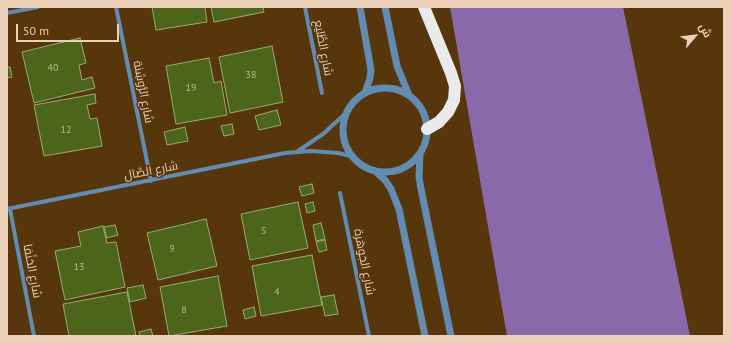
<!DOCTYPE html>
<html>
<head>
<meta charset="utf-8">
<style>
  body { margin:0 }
  #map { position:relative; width:731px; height:343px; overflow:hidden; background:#58360c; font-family:"PT Sans",Cairo,sans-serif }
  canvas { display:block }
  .frame { position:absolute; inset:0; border:8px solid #ecd1b8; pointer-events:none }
  .north { position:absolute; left:675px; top:16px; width:40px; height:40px; -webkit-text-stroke:3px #58360c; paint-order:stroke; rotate:62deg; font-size:11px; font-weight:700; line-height:16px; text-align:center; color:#ecd1b8 }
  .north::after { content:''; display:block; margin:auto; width:14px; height:18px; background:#ecd1b8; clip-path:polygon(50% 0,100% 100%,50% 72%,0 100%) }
  .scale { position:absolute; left:16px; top:24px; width:103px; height:18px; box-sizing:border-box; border:2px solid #ecd1b8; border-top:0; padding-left:5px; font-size:12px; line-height:14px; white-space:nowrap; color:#ecd1b8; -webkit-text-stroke:3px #58360c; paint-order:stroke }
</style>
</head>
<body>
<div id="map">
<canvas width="731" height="343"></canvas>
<div class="frame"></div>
<div class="north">ش</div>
<div class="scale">50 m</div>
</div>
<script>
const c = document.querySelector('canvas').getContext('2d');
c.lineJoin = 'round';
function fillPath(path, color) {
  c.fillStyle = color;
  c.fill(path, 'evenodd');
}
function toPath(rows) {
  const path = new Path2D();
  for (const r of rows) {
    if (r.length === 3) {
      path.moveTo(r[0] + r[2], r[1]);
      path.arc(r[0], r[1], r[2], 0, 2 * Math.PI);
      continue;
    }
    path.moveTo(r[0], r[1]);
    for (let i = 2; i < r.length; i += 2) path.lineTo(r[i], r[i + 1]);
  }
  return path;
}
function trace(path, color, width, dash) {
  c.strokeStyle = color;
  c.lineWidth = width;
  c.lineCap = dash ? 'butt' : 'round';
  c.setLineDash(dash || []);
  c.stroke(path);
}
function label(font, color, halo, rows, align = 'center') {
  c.font = font + ' "PT Sans",Cairo,sans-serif';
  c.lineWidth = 3;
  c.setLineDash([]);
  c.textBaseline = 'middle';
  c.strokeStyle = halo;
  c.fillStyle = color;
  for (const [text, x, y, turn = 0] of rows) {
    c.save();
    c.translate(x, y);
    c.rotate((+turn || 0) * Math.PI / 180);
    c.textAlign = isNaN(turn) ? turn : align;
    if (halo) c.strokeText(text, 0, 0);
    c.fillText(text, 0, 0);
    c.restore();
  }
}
fillPath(toPath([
  [450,7,623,7,690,336,507,336]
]), '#8a69ab');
const building = toPath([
  [152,7,205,7,207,22,156,30,152,7],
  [211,7,263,7,264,12,214,22,211,7],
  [80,38,86,63,79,65,82,80,92,77,95,88,34,103,22,52,80,38],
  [272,46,283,102,230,113,219,57,272,46],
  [209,58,214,83,221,81,227,115,176,124,166,66,209,58],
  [7,67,10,67,12,77,7,78,7,67],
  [95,94,96,103,87,105,90,119,97,118,102,146,44,156,34,105,95,94],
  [277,110,281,125,259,130,255,116,277,110],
  [232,124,234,134,224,136,221,126,232,124],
  [185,127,188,141,167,145,164,132,185,127],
  [312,184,314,193,302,196,299,187,312,184],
  [298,202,308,248,250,260,241,214,298,202],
  [313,202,315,211,307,213,305,204,313,202],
  [206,219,217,266,158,280,147,233,206,219],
  [321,223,325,239,316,241,313,225,321,223],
  [115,225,118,235,107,238,104,227,115,225],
  [103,226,107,243,116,242,125,287,65,300,55,251,81,246,78,232,103,226],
  [325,240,327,250,319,252,316,242,325,240],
  [312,255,322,305,261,316,252,266,312,255],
  [218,276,227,326,169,336,160,287,218,276],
  [143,285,146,298,130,302,127,288,143,285],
  [127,292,136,336,69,336,63,304,127,292],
  [334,295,338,314,325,316,321,297,334,295],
  [254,307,256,316,245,319,243,310,254,307],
  [151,329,153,336,140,336,139,332,151,329]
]);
fillPath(building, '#4c651b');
trace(building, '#95ae6f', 1);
trace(toPath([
  [116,7,151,181],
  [305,7,322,93],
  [7,13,38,7],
  [298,151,323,134,346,113],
  [340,193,369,336],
  [7,209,285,153,311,151,338,153,351,156],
  [10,209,34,336]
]), '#628cb1', 4);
trace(toPath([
  [360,7,371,70,370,78,365,93],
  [385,7,397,66,409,95],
  [385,130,42],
  [420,154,419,177,421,189,451,336],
  [376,172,385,180,391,189,399,209,425,336]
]), '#628cb1', 7);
trace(toPath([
  [424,7,451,73,455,86,454,100,448,112,439,122,427,129]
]), '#eaeaea', 12);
label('10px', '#c4b691', null, [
  ["40",53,68],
  ["38",251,75],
  ["19",191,88],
  ["12",66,130],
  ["5",264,231],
  ["9",172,249],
  ["13",79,267],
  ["4",277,292],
  ["8",184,310]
]);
label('12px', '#ecd1b8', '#58360c', [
  ["شارع الطَّليع",323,48,79],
  ["شارع الرُّوشِنة",143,92,79],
  ["شارع الصَّال",151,171,-11],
  ["شارع الجَوهَرة",364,262,79],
  ["شارع الحَنْفا",32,271,79]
]);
</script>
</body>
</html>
